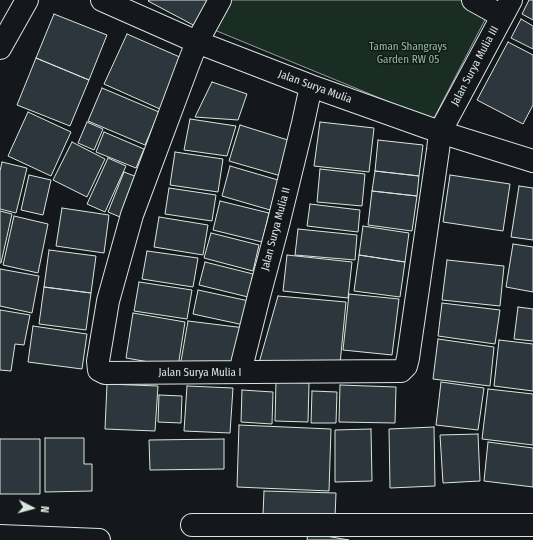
<!DOCTYPE html>
<html>
<head>
<meta charset="utf-8">
<style>
  body { margin:0 }
  #map { position:relative; width:533px; height:540px; overflow:hidden; background:#14181c; font-family:"Fira Sans Condensed",sans-serif }
  canvas { display:block }
  .north { position:absolute; left:12px; top:488px; width:40px; height:40px; -webkit-text-stroke:3px #14181c; paint-order:stroke; rotate:96deg; font-size:11px; font-weight:700; line-height:16px; text-align:center; color:#d8e6dc }
  .north::after { content:''; display:block; margin:auto; width:14px; height:18px; background:#d8e6dc; clip-path:polygon(50% 0,100% 100%,50% 72%,0 100%) }
</style>
</head>
<body>
<div id="map">
<canvas width="533" height="540"></canvas>
<div class="north">N</div>
</div>
<script>
const c = document.querySelector('canvas').getContext('2d');
c.lineJoin = 'round';
function fillPath(path, color) {
  c.fillStyle = color;
  c.fill(path, 'evenodd');
}
function toPath(rows) {
  const path = new Path2D();
  for (const r of rows) {
    path.moveTo(r[0], r[1]);
    for (let i = 2; i < r.length; i += 2) path.lineTo(r[i], r[i + 1]);
  }
  return path;
}
function trace(path, color, width, dash) {
  c.strokeStyle = color;
  c.lineWidth = width;
  c.lineCap = dash ? 'butt' : 'round';
  c.setLineDash(dash || []);
  c.stroke(path);
}
function label(font, color, halo, rows, align = 'center') {
  c.font = font + ' "Fira Sans Condensed",sans-serif';
  c.lineWidth = 3;
  c.setLineDash([]);
  c.textBaseline = 'middle';
  c.strokeStyle = halo;
  c.fillStyle = color;
  for (const [text, x, y, turn = 0] of rows) {
    c.save();
    c.translate(x, y);
    c.rotate((+turn || 0) * Math.PI / 180);
    c.textAlign = isNaN(turn) ? turn : align;
    if (halo) c.strokeText(text, 0, 0);
    c.fillText(text, 0, 0);
    c.restore();
  }
}
const green = toPath([
  [228,0,466,0,489,12,433,120,212,29,228,0]
]);
fillPath(green, '#1a2d24');
trace(green, '#939e99', 1);
const building = toPath([
  [149,0,211,0,197,27,148,1,149,0],
  [529,0,533,0,533,20,522,14,529,0],
  [54,14,107,35,89,80,36,58,54,14],
  [521,19,533,26,533,49,511,38,521,19],
  [127,34,182,58,160,109,104,84,127,34],
  [508,42,533,55,533,105,523,124,477,100,508,42],
  [36,58,89,80,70,126,17,105,36,58],
  [212,82,247,94,238,120,195,117,212,82],
  [102,88,159,112,145,145,88,121,102,88],
  [28,112,71,132,51,176,8,156,28,112],
  [190,119,236,126,227,156,184,150,190,119],
  [87,122,103,129,94,150,78,143,87,122],
  [320,122,374,128,369,172,314,166,320,122],
  [240,125,291,141,281,176,229,161,240,125],
  [104,132,144,149,136,168,96,152,104,132],
  [378,140,423,145,419,176,375,171,378,140],
  [72,142,105,159,87,197,53,180,72,142],
  [175,152,223,159,218,192,170,185,175,152],
  [108,158,126,166,105,212,87,204,108,158],
  [2,162,27,168,16,213,0,209,0,171,2,162],
  [230,166,278,180,270,210,222,196,230,166],
  [320,169,365,174,362,206,317,202,320,169],
  [375,171,419,176,417,196,372,191,375,171],
  [124,172,137,177,120,217,108,212,124,172],
  [29,175,51,180,43,215,21,210,29,175],
  [450,175,510,184,503,231,443,222,450,175],
  [519,186,533,188,533,240,511,237,519,186],
  [169,188,216,195,212,221,165,214,169,188],
  [372,191,417,196,412,231,368,225,372,191],
  [220,201,269,213,262,242,213,230,220,201],
  [310,204,360,210,358,232,307,226,310,204],
  [62,208,109,215,104,253,56,246,62,208],
  [0,211,12,214,1,263,0,263,0,211],
  [14,216,48,224,38,273,3,265,14,216],
  [159,217,208,225,203,255,154,247,159,217],
  [363,226,409,233,405,262,359,255,363,226],
  [298,229,357,235,355,260,295,255,298,229],
  [211,233,259,245,253,271,204,258,211,233],
  [513,244,533,247,533,292,506,287,513,244],
  [49,250,96,256,91,293,44,287,49,250],
  [147,251,198,258,193,287,142,279,147,251],
  [287,255,352,262,348,298,283,291,287,255],
  [359,255,405,262,400,297,354,291,359,255],
  [447,260,504,266,500,306,442,300,447,260],
  [205,262,253,274,248,297,199,285,205,262],
  [0,269,39,276,32,313,0,306,0,269],
  [139,282,192,290,187,319,134,311,139,282],
  [44,287,91,293,86,330,39,324,44,287],
  [198,290,249,301,244,325,193,314,198,290],
  [349,294,399,299,392,355,343,350,349,294],
  [278,296,346,302,340,364,259,363,278,296],
  [442,303,500,310,495,344,438,336,442,303],
  [518,307,533,309,533,341,514,339,518,307],
  [0,310,30,315,24,345,15,344,11,371,0,370,0,310],
  [133,313,185,322,178,367,126,358,133,313],
  [188,321,245,328,240,366,180,367,188,321],
  [33,326,87,334,82,369,28,362,33,326],
  [438,339,494,347,490,386,433,379,438,339],
  [499,340,533,344,533,391,494,386,499,340],
  [276,382,309,383,308,422,275,421,276,382],
  [441,382,484,388,478,430,436,425,441,382],
  [107,384,158,386,155,431,105,429,107,384],
  [340,385,396,387,395,423,339,422,340,385],
  [187,386,233,388,230,433,184,431,187,386],
  [488,389,533,394,533,445,482,439,488,389],
  [242,390,273,392,272,424,241,422,242,390],
  [312,391,337,392,336,423,311,423,312,391],
  [159,395,182,396,181,423,158,422,159,395],
  [239,425,331,429,329,491,237,487,239,425],
  [434,427,435,486,390,488,389,429,434,427],
  [371,429,372,481,335,482,335,430,371,429],
  [478,434,480,481,443,483,440,435,478,434],
  [45,438,84,438,84,464,92,464,92,491,45,492,45,438],
  [0,439,40,439,40,494,0,494,0,439],
  [224,439,224,469,150,470,149,440,224,439],
  [488,442,533,448,533,487,484,481,488,442],
  [264,491,336,493,335,518,263,515,264,491],
  [308,533,349,540,307,540,308,533]
]);
fillPath(building, '#2c363c');
trace(building, '#d8e6dc', 1);
const minor = toPath([
  [102,0,197,42,311,86,440,132,533,161],
  [220,0,197,42,188,65,132,215,108,301,98,361,99,370,105,373,401,371,406,366,408,358,438,150,440,132,511,0],
  [473,0,502,16],
  [0,48,27,0],
  [240,372,259,296,278,225,303,123,311,86],
  [192,525,533,525],
  [0,536,99,540]
]);
trace(minor, '#d8e6dc', 24);
trace(minor, '#14181c', 22);
label('11px', '#8ac095', '#14181c', [
  ["Taman Shangrays",408,47],
  ["Garden RW 05",408,60]
]);
label('11px', '#d8e6dc', '#14181c', [
  ["Jalan Surya Mulia III",475,66,-62],
  ["Jalan Surya Mulia",315,87,20],
  ["Jalan Surya Mulia II",276,229,-75],
  ["Jalan Surya Mulia I",200,373]
]);
</script>
</body>
</html>
